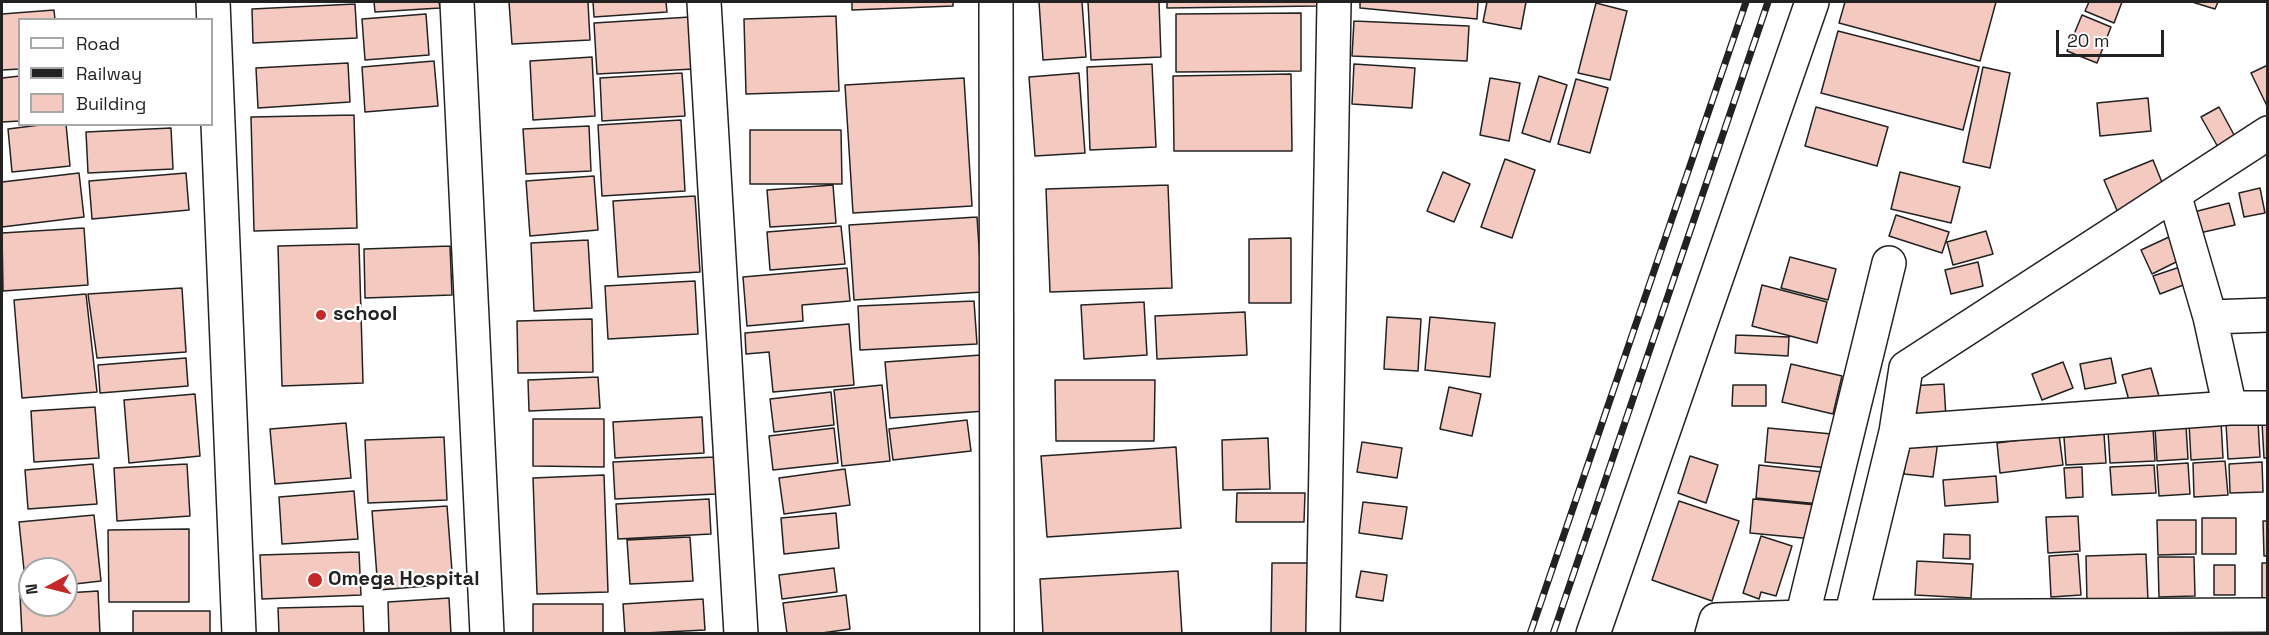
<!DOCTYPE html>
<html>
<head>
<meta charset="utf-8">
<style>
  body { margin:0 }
  #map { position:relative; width:2269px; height:635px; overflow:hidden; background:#fff; font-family:"Space Grotesk",sans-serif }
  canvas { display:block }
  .frame { position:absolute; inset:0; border:3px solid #222; pointer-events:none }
  .legend { position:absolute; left:18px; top:18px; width:195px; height:108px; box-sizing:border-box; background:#fff; border:2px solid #a7a7a7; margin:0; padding:8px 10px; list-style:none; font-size:18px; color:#222 }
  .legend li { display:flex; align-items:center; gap:12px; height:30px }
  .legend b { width:30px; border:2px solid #a7a7a7 }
  .north { position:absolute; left:18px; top:557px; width:60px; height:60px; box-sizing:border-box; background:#fff; border:2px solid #a7a7a7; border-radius:50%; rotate:263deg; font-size:16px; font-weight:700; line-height:24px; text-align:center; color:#222 }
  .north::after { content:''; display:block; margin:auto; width:21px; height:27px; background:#c62828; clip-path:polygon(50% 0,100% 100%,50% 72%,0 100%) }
  .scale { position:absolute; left:2056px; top:30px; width:108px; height:27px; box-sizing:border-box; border:3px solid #222; border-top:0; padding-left:8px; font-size:18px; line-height:21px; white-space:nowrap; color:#222; -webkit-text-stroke:4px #fff; paint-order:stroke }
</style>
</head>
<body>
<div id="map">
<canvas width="2269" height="635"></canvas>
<div class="frame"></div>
<ul class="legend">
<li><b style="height:8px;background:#fff"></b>Road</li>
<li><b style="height:8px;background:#222"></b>Railway</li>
<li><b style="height:16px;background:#f3c9c0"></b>Building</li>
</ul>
<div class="north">N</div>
<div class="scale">20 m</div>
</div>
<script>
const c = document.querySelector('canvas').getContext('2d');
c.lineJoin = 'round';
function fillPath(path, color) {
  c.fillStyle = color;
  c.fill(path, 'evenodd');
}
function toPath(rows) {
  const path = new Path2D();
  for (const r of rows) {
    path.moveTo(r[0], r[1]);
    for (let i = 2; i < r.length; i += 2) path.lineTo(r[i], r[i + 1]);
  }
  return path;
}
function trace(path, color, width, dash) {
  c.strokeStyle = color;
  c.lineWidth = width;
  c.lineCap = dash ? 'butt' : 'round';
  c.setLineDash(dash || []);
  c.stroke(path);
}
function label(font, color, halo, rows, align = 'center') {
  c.font = font + ' "Space Grotesk",sans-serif';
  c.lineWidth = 4.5;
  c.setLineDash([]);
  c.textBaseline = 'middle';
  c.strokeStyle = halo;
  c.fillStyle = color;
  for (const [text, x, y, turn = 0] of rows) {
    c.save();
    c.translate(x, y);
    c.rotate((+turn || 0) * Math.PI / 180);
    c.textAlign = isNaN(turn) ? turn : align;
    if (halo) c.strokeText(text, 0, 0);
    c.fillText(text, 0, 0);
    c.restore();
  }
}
const building = toPath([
  [374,2,439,2,440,8,375,12,374,2],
  [509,2,588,2,590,40,512,44,509,2],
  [593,2,666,2,667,12,594,17,593,2],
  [852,2,953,2,953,6,852,10,852,2],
  [1039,2,1082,2,1086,57,1043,60,1039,2],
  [1088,2,1159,2,1161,57,1091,60,1088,2],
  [1167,2,1318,2,1318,6,1167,8,1167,2],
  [1360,2,1478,2,1477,19,1360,8,1360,2],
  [1487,2,1526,2,1521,29,1483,22,1487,2],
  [1845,2,1996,2,1980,61,1839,23,1845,2],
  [2089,2,2122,2,2114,23,2085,11,2089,2],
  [2192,2,2218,2,2215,9,2192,2],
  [1596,3,1627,11,1610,80,1578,73,1596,3],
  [355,4,357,38,253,43,252,9,355,4],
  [54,10,55,20,20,20,20,69,2,70,2,14,54,10],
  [1301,13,1301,71,1176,72,1176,14,1301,13],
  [426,14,429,55,365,60,362,19,426,14],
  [2082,15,2111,27,2097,63,2067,51,2082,15],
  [836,16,839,91,746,94,744,19,836,16],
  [690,17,694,69,597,74,594,23,690,17],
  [1354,21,1469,26,1467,61,1352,56,1354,21],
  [1838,31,1979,67,1963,130,1821,93,1838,31],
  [592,57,595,116,533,120,530,61,592,57],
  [434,61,438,106,365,112,362,67,434,61],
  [348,63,350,102,258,108,256,68,348,63],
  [1152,64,1156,147,1090,150,1087,67,1152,64],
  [1354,64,1415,68,1412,108,1352,104,1354,64],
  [2268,65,2268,108,2251,73,2268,65],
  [1983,67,2010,73,1990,168,1963,162,1983,67],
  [682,73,685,116,602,121,600,78,682,73],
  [1079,73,1085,153,1035,156,1029,77,1079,73],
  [1291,74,1292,151,1174,151,1173,76,1291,74],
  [20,76,20,121,2,122,2,78,20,76],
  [1539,76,1567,85,1550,142,1522,133,1539,76],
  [964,78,972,206,853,213,845,85,964,78],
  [1490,78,1520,83,1509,141,1480,135,1490,78],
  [1576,79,1608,88,1590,153,1558,144,1576,79],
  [2148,98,2151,131,2100,136,2097,103,2148,98],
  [1816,107,1888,127,1877,166,1805,146,1816,107],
  [2219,107,2240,146,2223,156,2201,117,2219,107],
  [354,115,357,228,254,231,251,117,354,115],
  [681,120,685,191,602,196,598,125,681,120],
  [48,124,66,124,70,166,12,172,8,129,48,124],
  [589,126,591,171,526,174,523,129,589,126],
  [171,128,173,169,88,173,86,132,171,128],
  [750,130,841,130,842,184,750,184,750,130],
  [1505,159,1535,170,1512,238,1481,227,1505,159],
  [2153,160,2167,195,2119,215,2104,180,2153,160],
  [1443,172,1470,184,1454,222,1427,211,1443,172],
  [1900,172,1960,187,1951,223,1891,209,1900,172],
  [79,173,84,217,2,227,2,182,79,173],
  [186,173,189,210,92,219,89,181,186,173],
  [594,176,598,230,530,236,526,181,594,176],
  [833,185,836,223,770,227,767,190,833,185],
  [1168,185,1172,288,1050,292,1046,189,1168,185],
  [2260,188,2265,213,2244,217,2239,193,2260,188],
  [695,196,700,272,618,277,613,201,695,196],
  [2229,203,2235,225,2195,234,2190,213,2229,203],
  [1896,215,1949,232,1942,253,1889,236,1896,215],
  [977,217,982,292,854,300,849,225,977,217],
  [841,226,845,264,770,270,767,232,841,226],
  [84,228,88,285,3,291,2,233,84,228],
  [1986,231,1993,254,1953,265,1947,242,1986,231],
  [2169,237,2180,260,2152,274,2141,250,2169,237],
  [1291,238,1291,303,1249,303,1249,239,1291,238],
  [588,240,592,308,534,311,531,243,588,240],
  [359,244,363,383,282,386,278,246,359,244],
  [450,246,452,295,365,298,364,249,450,246],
  [1790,257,1836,269,1828,300,1781,288,1790,257],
  [1978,262,1983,286,1951,294,1945,270,1978,262],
  [2180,267,2186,284,2160,294,2153,276,2180,267],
  [847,268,850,301,802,305,803,321,747,326,743,277,847,268],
  [695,281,698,334,608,339,605,286,695,281],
  [1762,285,1827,302,1817,343,1752,326,1762,285],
  [182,288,186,352,97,358,88,294,182,288],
  [86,294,97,392,22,398,14,300,86,294],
  [974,301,977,344,860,350,858,306,974,301],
  [1144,302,1147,355,1084,359,1081,305,1144,302],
  [1245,312,1247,355,1157,359,1155,316,1245,312],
  [1387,317,1421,319,1418,371,1384,369,1387,317],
  [1430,317,1495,323,1490,377,1425,370,1430,317],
  [592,319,593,372,518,373,517,321,592,319],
  [849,324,854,385,773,392,769,352,746,354,745,333,849,324],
  [1736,335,1789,337,1788,356,1735,353,1736,335],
  [981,355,985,411,890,418,885,362,981,355],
  [186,358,188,386,100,393,98,365,186,358],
  [2111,358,2116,383,2085,389,2080,364,2111,358],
  [2063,362,2073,388,2042,400,2032,374,2063,362],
  [1791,364,1842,376,1833,414,1782,402,1791,364],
  [2151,368,2160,400,2131,408,2122,375,2151,368],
  [598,377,600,408,529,411,528,380,598,377],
  [1055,380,1155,380,1154,441,1056,441,1055,380],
  [1944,384,1946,418,1912,420,1909,386,1944,384],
  [882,385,890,461,842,466,834,390,882,385],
  [1733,385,1766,385,1766,406,1732,406,1733,385],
  [1449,387,1481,394,1472,436,1440,429,1449,387],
  [831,392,834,425,774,432,770,399,831,392],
  [195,394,200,456,129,463,124,400,195,394],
  [95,407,99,458,34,462,31,411,95,407],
  [702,417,704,453,615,458,613,422,702,417],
  [533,419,604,419,604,467,533,466,533,419],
  [967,420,971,451,893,460,889,429,967,420],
  [2221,421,2223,458,2191,460,2189,423,2221,421],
  [2258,421,2260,457,2228,459,2226,423,2258,421],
  [346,423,351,478,275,484,270,429,346,423],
  [2262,423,2268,423,2268,458,2264,458,2262,423],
  [2186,426,2188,459,2157,461,2155,428,2186,426],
  [834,428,838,463,773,470,769,436,834,428],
  [1768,428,1832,434,1829,468,1765,462,1768,428],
  [2153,428,2155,461,2110,463,2108,431,2153,428],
  [2104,434,2106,463,2066,465,2064,437,2104,434],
  [2059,435,2063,465,2000,473,1997,443,2059,435],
  [444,437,447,500,368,503,365,440,444,437],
  [1268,438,1270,489,1223,490,1222,440,1268,438],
  [1908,438,1938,441,1933,477,1904,474,1908,438],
  [1362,442,1402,448,1397,478,1357,472,1362,442],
  [1176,447,1181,528,1047,537,1041,456,1176,447],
  [1690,456,1718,465,1706,503,1678,493,1690,456],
  [714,457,716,494,615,499,613,462,714,457],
  [2225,461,2228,495,2194,497,2193,463,2225,461],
  [2262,462,2263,492,2230,493,2229,464,2262,462],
  [2188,463,2190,494,2159,496,2157,465,2188,463],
  [93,464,97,504,28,509,25,470,93,464],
  [187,464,190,516,117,521,114,468,187,464],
  [1759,465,1823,472,1820,504,1756,498,1759,465],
  [2154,465,2156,493,2112,495,2110,467,2154,465],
  [2082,467,2083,497,2066,498,2064,468,2082,467],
  [845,469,850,505,784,514,779,478,845,469],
  [604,475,608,592,537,594,533,478,604,475],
  [1996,476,1998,502,1945,506,1943,480,1996,476],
  [354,491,358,539,282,544,279,497,354,491],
  [1237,493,1305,493,1304,522,1236,522,1237,493],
  [709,499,711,534,618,539,616,504,709,499],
  [1753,499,1816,505,1813,539,1750,533,1753,499],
  [1679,501,1739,521,1712,601,1652,580,1679,501],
  [1363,502,1407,507,1402,539,1359,533,1363,502],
  [447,506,453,584,378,590,372,511,447,506],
  [836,513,839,548,784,554,781,518,836,513],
  [94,515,101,581,66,585,66,569,30,569,30,588,26,589,19,522,94,515],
  [2078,516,2080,551,2048,553,2046,517,2078,516],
  [2202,518,2236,518,2236,554,2202,554,2202,518],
  [2157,520,2196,520,2196,554,2158,555,2157,520],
  [2263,521,2268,521,2268,556,2264,556,2263,521],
  [189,529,189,602,109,602,108,530,189,529],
  [1944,534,1970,535,1970,559,1943,558,1944,534],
  [1761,536,1792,546,1776,596,1761,592,1759,599,1743,593,1761,536],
  [690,537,693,581,630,584,627,540,690,537],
  [359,552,361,595,262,599,260,555,359,552],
  [2078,554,2081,595,2051,597,2049,556,2078,554],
  [2146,554,2148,601,2087,603,2086,556,2146,554],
  [2158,557,2194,557,2195,596,2159,597,2158,557],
  [1917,561,1973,564,1971,598,1915,595,1917,561],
  [1272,563,1311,563,1311,634,1271,634,1272,563],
  [2262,563,2268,563,2268,602,2262,602,2262,563],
  [2214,565,2235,565,2235,595,2214,595,2214,565],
  [834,568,837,592,782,599,779,575,834,568],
  [1178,571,1182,634,1043,634,1040,579,1178,571],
  [1361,571,1387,575,1383,601,1356,597,1361,571],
  [98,591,100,634,22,634,20,595,30,595,30,605,66,605,66,593,98,591],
  [846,595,850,629,815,634,787,634,783,603,846,595],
  [449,598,451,634,389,634,388,602,449,598],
  [703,599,705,630,625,634,623,604,703,599],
  [533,604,603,604,603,634,533,634,533,604],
  [363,606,364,634,279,634,278,608,363,606],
  [133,611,210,611,210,634,133,634,133,611]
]);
fillPath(building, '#f3c9c0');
trace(building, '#222', 1.5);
const street = toPath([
  [213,2,239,634],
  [457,2,487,634],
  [704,2,741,634],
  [996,2,997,634],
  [2174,194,2210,317],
  [2230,408,2210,317,2268,315],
  [1896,432,2230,408,2268,408],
  [1323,634,1334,2],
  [1593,634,1812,2],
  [1712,634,1716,620,1802,617,2268,615],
  [1798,634,1889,263],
  [1851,634,1851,617,1896,432,1906,368,2268,133]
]);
trace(street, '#222', 36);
trace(street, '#fff', 33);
const rail = toPath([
  [1530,634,1746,2],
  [1553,634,1768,2]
]);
trace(rail, '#222', 7);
trace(rail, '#fff', 4.5, [14]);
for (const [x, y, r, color] of [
  [321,315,6,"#c62828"],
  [315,580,8,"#c62828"]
]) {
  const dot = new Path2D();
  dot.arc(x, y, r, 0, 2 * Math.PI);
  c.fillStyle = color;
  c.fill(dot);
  trace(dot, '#fff', 2);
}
label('bold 20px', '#222', '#fff', [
  ["school",333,315],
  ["Omega Hospital",328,580]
], 'left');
</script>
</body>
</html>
